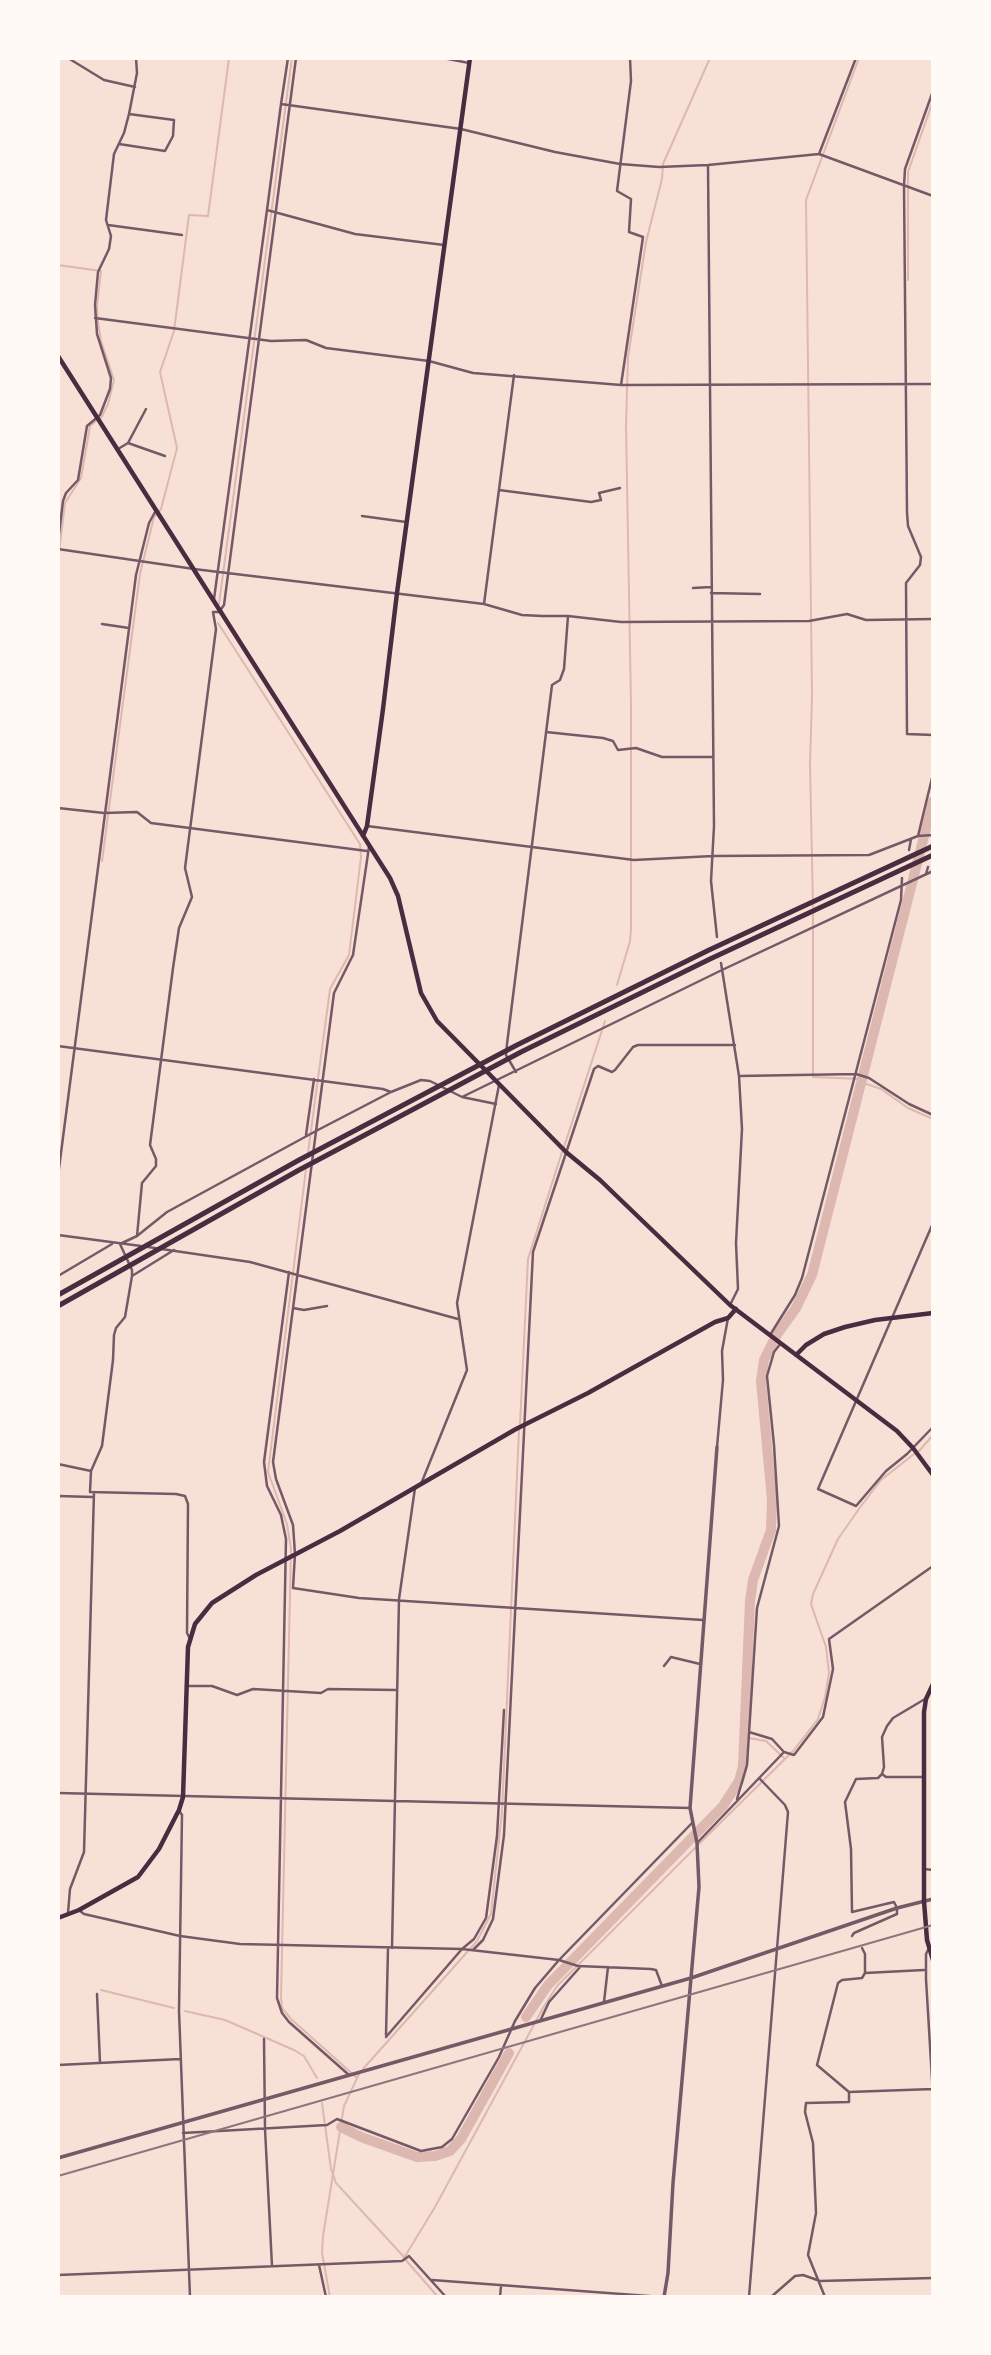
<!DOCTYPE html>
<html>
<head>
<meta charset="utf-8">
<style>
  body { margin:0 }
  #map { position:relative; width:991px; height:2355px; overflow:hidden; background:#f7e1d7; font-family:"Sofia Sans Condensed",sans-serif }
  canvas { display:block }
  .frame { position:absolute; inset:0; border:60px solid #fffaf5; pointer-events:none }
</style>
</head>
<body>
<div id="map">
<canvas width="991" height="2355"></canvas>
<div class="frame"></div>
</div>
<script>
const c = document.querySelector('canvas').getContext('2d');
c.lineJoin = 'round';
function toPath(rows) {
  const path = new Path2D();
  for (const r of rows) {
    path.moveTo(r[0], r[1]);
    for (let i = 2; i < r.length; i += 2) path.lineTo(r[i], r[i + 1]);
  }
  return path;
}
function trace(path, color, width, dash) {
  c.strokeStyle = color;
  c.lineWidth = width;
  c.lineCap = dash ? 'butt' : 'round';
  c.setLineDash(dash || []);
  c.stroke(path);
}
trace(toPath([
  [58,265,101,271,97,306,98,322,101,341,114,380,108,404,101,418],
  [908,280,908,172,933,101],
  [58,561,65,503,81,478,90,426,96,421],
  [219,604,292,58],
  [218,623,360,844,361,857,349,955,330,989,308,1153],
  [102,861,140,574,154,517,161,509,177,448,160,372,174,331,189,215,208,216,229,58],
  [813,907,810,764,812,696,806,200,859,58],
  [813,913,813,1077,861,1079],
  [617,985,630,941,631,929,631,704,626,426,628,357,646,242,662,179,663,164,710,58],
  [861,1082,881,1089,908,1108,933,1119],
  [564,1147,605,1021],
  [306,1169,268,1472,287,1524,291,1549,281,1996,282,2008,291,2019,356,2077],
  [520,1424,528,1259,562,1152],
  [919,1451,933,1435],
  [743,1737,766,1741,784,1758],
  [699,1844,794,1750,818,1719,825,1697,829,1673,826,1647,811,1604,813,1594,838,1539,861,1506,881,1480,914,1454],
  [101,1990,174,2008],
  [185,2011,225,2020,294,2050,304,2056,317,2078],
  [363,2069,477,1941,491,1914,502,1812,519,1430],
  [322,2103,331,2169,336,2183,404,2257],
  [330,2297,322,2253,323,2236,344,2106,359,2074],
  [438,2297,404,2258,435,2207,543,2008,557,1986,695,1848]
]), '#dcb8b0', 2);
trace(toPath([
  [526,2017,548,1985,723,1806,739,1781,743,1766,750,1601,753,1580,771,1530,772,1500,761,1381,764,1360,776,1336,796,1308,812,1275,933,801],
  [341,2127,361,2137,417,2157,435,2156,450,2151,461,2139,509,2053]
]), '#dcb8b0', 10);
trace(toPath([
  [68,58,104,80,135,87],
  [443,58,469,63],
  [933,91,905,169,904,186,907,512,908,526,921,557,920,565,906,583,907,734,933,735],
  [281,104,288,58],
  [119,144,165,151,173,136,174,120,129,114],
  [819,154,856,58],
  [708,165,714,826,711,881,717,937],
  [267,210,281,104,461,129,555,152,620,164,659,167,708,165,819,154,933,196],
  [108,225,182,235],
  [95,318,271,341,306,340,326,348,429,361,473,373,621,385,933,384],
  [621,385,643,237,629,232,631,199,617,191,631,81,630,58],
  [128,443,146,409],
  [118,449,128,443,165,456],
  [499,490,591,502,601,500,599,493,620,488],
  [362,516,406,522],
  [58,542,63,501,66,493,78,480,87,426,100,415,110,389,111,378,97,334,95,305,98,272,109,249,111,236,106,220,114,154,124,133,129,114,137,73,136,58],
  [58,549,194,569,484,604,522,615,542,616,568,616,621,622,809,621,847,614,866,620,933,619],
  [693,588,711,587],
  [711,593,760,594],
  [214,599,267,210,355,234,444,245],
  [484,604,514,375],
  [102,624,129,628],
  [546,732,603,738,613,741,618,750,636,748,662,757,713,757],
  [58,808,104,813,137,812,151,823,367,851],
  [367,826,634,860,713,856,869,855,918,836,933,774],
  [918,836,933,835],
  [369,847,353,955,334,993,273,1462,276,1479,293,1525,295,1554,293,1588,359,1598,703,1620],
  [909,850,911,839],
  [926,874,928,867],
  [721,963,739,1076,742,1129,736,1243,738,1289,730,1305],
  [58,1046,383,1089,391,1092],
  [516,1072,506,1055,507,1044,552,685,560,680,564,669,568,616],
  [739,1076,856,1074,869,1078,909,1104,933,1115],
  [462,1097,722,970,933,871],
  [306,1135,314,1079],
  [58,1176,136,575,149,523,155,512],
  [933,1223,818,1489,856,1506,886,1471,907,1454,933,1427],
  [58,1235,141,1246],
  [137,1236,142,1183,156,1166,156,1159,150,1145,173,968,179,928,192,897,185,868,216,629,213,612,219,612,224,605,296,58],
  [120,1244,132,1270,132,1276,125,1317,116,1328,114,1335,113,1360,102,1446,91,1471,90,1492,176,1494,185,1496,188,1504,187,1633,190,1639],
  [120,1244,137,1236,167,1212,316,1131,391,1092,421,1080,430,1081,462,1097,496,1104],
  [148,1247,250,1262,458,1319],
  [289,1272,264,1462,267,1486,281,1515,286,1539,277,1998,282,2013,289,2022,349,2075],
  [58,1276,112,1244],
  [132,1276,174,1250],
  [293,1308,304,1310,327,1306],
  [770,1335,795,1295,802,1278,901,900,902,878],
  [717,1447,723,1380,722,1351,728,1318],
  [58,1464,91,1471],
  [421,1484,467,1370,457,1303,499,1085],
  [58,1496,93,1497],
  [664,1666,671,1657,700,1664],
  [186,1686,212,1686,237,1695,253,1689,321,1693,328,1689,396,1690],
  [749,1732,772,1739,784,1752],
  [882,1774,886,1777,923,1777],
  [58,1793,690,1808],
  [737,1799,747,1765,757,1608,779,1526,774,1445,767,1376,774,1352,781,1343],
  [180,1812,182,1815,179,2011,190,2297],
  [697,1843,784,1752,794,1755,823,1717,833,1669,829,1639,933,1566],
  [924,1869,933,1870],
  [80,1911,84,1914,180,1936,240,1944,462,1949,559,1960,578,1966,651,1969,656,1970,662,1986],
  [68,1913,70,1889,84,1852,94,1492],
  [852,1936,854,1933,897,1914,897,1908,894,1902,852,1912,851,1849,845,1802,856,1779,878,1778,882,1774,884,1767,882,1737,887,1726,893,1718,925,1699],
  [392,1948,399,1599,415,1488],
  [929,1948,926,1954,926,1979,933,2096],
  [473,1950,483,1940,493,1919,504,1835,533,1252,594,1069,598,1066,612,1072,615,1070,633,1047,638,1045,735,1045],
  [865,1973,924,1970],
  [97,1994,100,2063],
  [604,2002,608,1967],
  [541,2019,549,2002,581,1966],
  [386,2035,388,1948],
  [386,2037,462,1949,474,1939,486,1918,497,1836,504,1710],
  [264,2039,265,2129,272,2266],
  [58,2065,180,2059],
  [849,2092,933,2089],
  [183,2133,327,2125,337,2119,421,2151,442,2147,452,2139,499,2057,515,2021,535,1988,559,1960,692,1823],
  [933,2165,933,2176],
  [319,2265,326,2297],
  [58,2275,402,2261,409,2256,446,2297],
  [432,2280,662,2297],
  [500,2297,501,2286],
  [749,2297,788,1812,785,1805,759,1778],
  [771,2297,795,2276,803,2275,820,2281,933,2278],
  [825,2297,808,2255,816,2213,813,2143,805,2112,806,2103,849,2102,849,2092,817,2065,838,1983,842,1980,862,1978,865,1973,865,1954,862,1948]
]), '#755966', 2.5);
trace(toPath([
  [58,2158,691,1978,897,1908,933,1899],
  [664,2297,668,2273,673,2183,699,1887,697,1843,690,1808,717,1447]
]), '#755966', 3.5);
trace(toPath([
  [58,356,390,878,398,896,421,993,437,1021,566,1152,600,1180,730,1305,897,1431,913,1448,933,1475],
  [363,836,367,826,383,709,397,593,470,58],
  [796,1355,806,1345,824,1334,845,1327,875,1320,933,1313],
  [933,1684,926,1699,924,1712,924,1901,927,1940,933,1960],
  [58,1918,79,1910,138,1877,159,1849,179,1810,183,1797,188,1647,195,1624,212,1603,256,1575,340,1531,516,1429,588,1393,715,1322,728,1318,736,1309]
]), '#4a2c40', 4.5);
trace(toPath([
  [58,1295,299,1160,517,1045,709,950,933,846],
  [58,1306,299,1170,521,1052,710,959,933,855]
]), '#4a2c40', 5);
trace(toPath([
  [58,2176,933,1925]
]), '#8f747c', 2);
</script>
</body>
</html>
